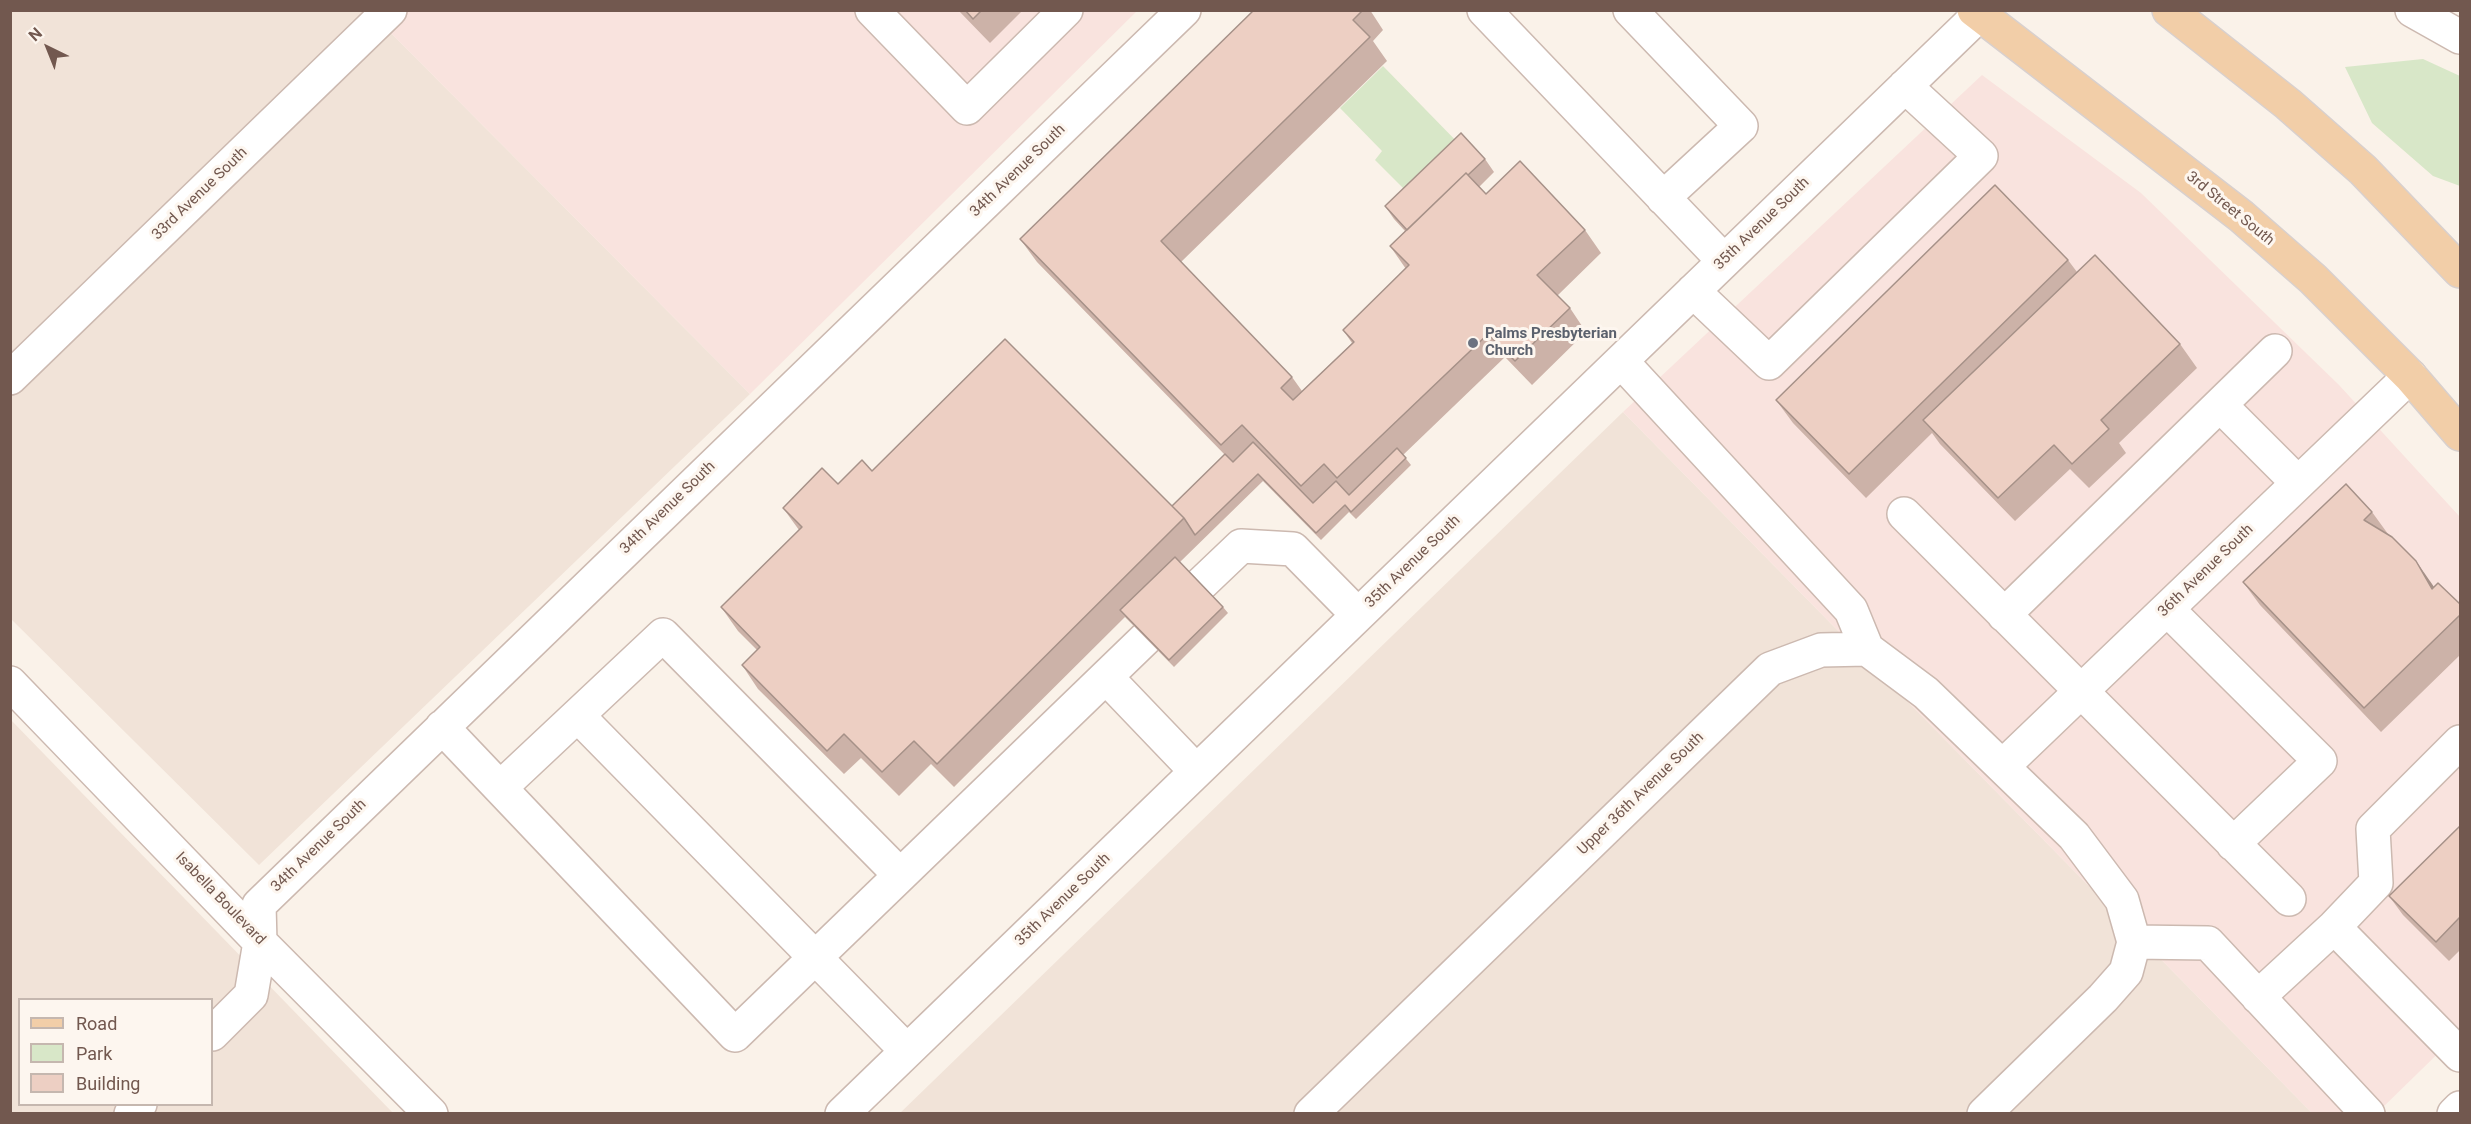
<!DOCTYPE html>
<html>
<head>
<meta charset="utf-8">
<style>
  body { margin:0 }
  #map { position:relative; width:2471px; height:1124px; overflow:hidden; background:#faf2e9; font-family:Roboto,sans-serif }
  canvas { display:block }
  .frame { position:absolute; inset:0; border:12px solid #72584f; pointer-events:none }
  .legend { position:absolute; left:18px; top:998px; width:195px; height:108px; box-sizing:border-box; background:#fdf6ef; border:2px solid #c5b7af; margin:0; padding:8px 10px; list-style:none; font-size:18px; color:#72584f }
  .legend li { display:flex; align-items:center; gap:12px; height:30px }
  .legend b { width:30px; border:2px solid #c5b7af }
  .north { position:absolute; left:18px; top:18px; width:60px; height:60px; -webkit-text-stroke:4px #fdf6ef; paint-order:stroke; rotate:317deg; font-size:16px; font-weight:700; line-height:24px; text-align:center; color:#72584f }
  .north::after { content:''; display:block; margin:auto; width:21px; height:27px; background:#72584f; clip-path:polygon(50% 0,100% 100%,50% 72%,0 100%) }
</style>
</head>
<body>
<div id="map">
<canvas width="2471" height="1124"></canvas>
<div class="frame"></div>
<ul class="legend">
<li><b style="height:8px;background:#f2cea8"></b>Road</li>
<li><b style="height:16px;background:#d8e7c8"></b>Park</li>
<li><b style="height:16px;background:#edcfc3"></b>Building</li>
</ul>
<div class="north">N</div>
</div>
<script>
const c = document.querySelector('canvas').getContext('2d');
c.lineJoin = 'round';
function fillPath(path, color) {
  c.fillStyle = color;
  c.fill(path, 'evenodd');
}
function toPath(rows) {
  const path = new Path2D();
  for (const r of rows) {
    path.moveTo(r[0], r[1]);
    for (let i = 2; i < r.length; i += 2) path.lineTo(r[i], r[i + 1]);
  }
  return path;
}
function trace(path, color, width, dash) {
  c.strokeStyle = color;
  c.lineWidth = width;
  c.lineCap = dash ? 'butt' : 'round';
  c.setLineDash(dash || []);
  c.stroke(path);
}
function label(font, color, halo, rows, align = 'center') {
  c.font = font + ' Roboto,sans-serif';
  c.lineWidth = 6;
  c.setLineDash([]);
  c.textBaseline = 'middle';
  c.strokeStyle = halo;
  c.fillStyle = color;
  for (const [text, x, y, turn = 0] of rows) {
    c.save();
    c.translate(x, y);
    c.rotate((+turn || 0) * Math.PI / 180);
    c.textAlign = isNaN(turn) ? turn : align;
    if (halo) c.strokeText(text, 0, 0);
    c.fillText(text, 0, 0);
    c.restore();
  }
}
fillPath(toPath([
  [10,11,369,11,750,394,259,865,11,619],
  [1623,412,2312,1113,899,1114],
  [11,720,393,1113,11,1113],
  [20,1000,212,1000,212,1104,20,1104]
]), '#f1e3d8');
fillPath(toPath([
  [369,11,1137,11,750,394],
  [1982,75,2141,193,2339,385,2460,517,2460,1032,2377,1113,2312,1113,1623,412]
]), '#f9e3de');
fillPath(toPath([
  [2423,59,2460,76,2460,186,2433,176,2372,123,2345,67],
  [1383,66,1466,151,1415,200,1375,160,1382,151,1340,108]
]), '#d8e7c8');
const minor = toPath([
  [872,10,967,108,1066,10],
  [1484,10,1724,261],
  [1630,10,1741,126,1663,198],
  [2412,10,2460,37],
  [1693,291,1769,363,1981,156,1905,86],
  [1621,361,1851,610,1867,649],
  [10,378,390,10],
  [2220,405,2298,483],
  [1904,514,2289,899],
  [1200,585,1241,546,1293,549,1358,615],
  [2167,609,2320,761,2233,844],
  [2004,615,2275,351],
  [1106,677,1196,771],
  [10,683,260,942,431,1114],
  [578,716,907,1051],
  [442,727,735,1035,1146,638],
  [2003,766,2410,376],
  [500,788,663,635,900,875],
  [2334,927,2460,1055],
  [2134,942,2208,943,2368,1114],
  [2258,997,2334,927,2376,883,2373,829,2460,742],
  [212,1034,251,995,260,942,259,905,1184,10],
  [131,1114,140,1104],
  [842,1114,1984,10],
  [1311,1114,1770,669,1821,650,1867,649,1926,693,2074,836,2122,900,2134,942,2126,972,2103,998,1984,1114],
  [2454,1114,2460,1108]
]);
const major = toPath([
  [1974,10,2241,216,2313,279,2410,376,2460,434],
  [2169,10,2288,104,2363,170,2460,271]
]);
trace(minor, '#ccb9b0', 36);
trace(major, '#d8d0ce', 36);
trace(minor, '#fff', 33);
trace(major, '#f2cea8', 33);
fillPath(toPath([
  [958,10,1023,10,990,43],
  [1254,10,1370,10,1383,30,1373,41,1387,61,1181,262,1292,377,1302,391,1352,343,1343,330,1406,269,1390,246,1405,231,1394,219,1385,206,1485,159,1494,172,1479,187,1486,194,1585,230,1601,253,1557,296,1570,308,1586,332,1532,385,1505,357,1403,455,1411,465,1356,519,1349,512,1321,540,1263,481,1180,562,1223,607,1228,613,1174,667,1125,617,954,787,931,764,899,796,861,758,844,774,758,689,742,665,757,650,738,631,721,607,799,530,783,508,838,484,872,471,1172,506,1225,455,1037,262,1020,239],
  [2068,260,2077,272,2180,344,2197,368,2119,443,2126,453,2089,488,2070,469,2015,521,1940,444,1932,433,1866,498,1793,423,1776,400],
  [2372,512,2388,534,2434,587,2460,604,2460,655,2381,732,2260,605,2243,582],
  [2460,826,2460,950,2449,961,2403,915,2389,896]
]), '#ccb2a8');
fillPath(toPath([
  [2416,561,2432,584,2449,612,2432,589]
]), '#a69188');
const building = toPath([
  [965,10,982,10,973,19,965,10],
  [1254,10,1363,10,1353,20,1370,37,1161,241,1292,377,1281,388,1293,400,1354,342,1343,330,1409,265,1390,246,1466,173,1486,194,1520,161,1585,230,1537,275,1570,308,1515,361,1488,334,1337,478,1324,464,1301,486,1242,425,1221,445,1020,239,1254,10],
  [1461,133,1485,159,1468,175,1466,173,1407,230,1385,206,1461,133],
  [1995,185,2068,260,1849,474,1776,400,1995,185],
  [2095,255,2180,344,2101,420,2109,429,2072,464,2054,445,1998,498,1923,420,2095,255],
  [1005,339,1184,518,937,764,914,741,882,772,844,734,827,751,742,665,760,647,721,607,802,527,783,508,822,468,838,484,862,460,872,471,1005,339],
  [1253,442,1313,503,1336,481,1349,495,1397,448,1406,458,1351,512,1345,505,1316,533,1258,474,1195,535,1184,518,1172,506,1225,454,1233,462,1253,442],
  [2346,484,2372,512,2364,520,2392,537,2416,561,2432,589,2438,583,2460,604,2460,615,2364,708,2243,582,2346,484],
  [1175,557,1223,607,1169,660,1120,610,1175,557],
  [2460,826,2460,917,2436,942,2389,896,2460,826]
]);
fillPath(building, '#edcfc3');
trace(building, '#a69188', 1.5);
for (const [x, y, r, color] of [
  [1473,343,6,"#6b7280"]
]) {
  const dot = new Path2D();
  dot.arc(x, y, r, 0, 2 * Math.PI);
  c.fillStyle = color;
  c.fill(dot);
  trace(dot, '#fdf6ef', 2);
}
label('15px', '#72584f', '#fdf6ef', [
  ["34th Avenue South",1018,171,-44],
  ["33rd Avenue South",200,194,-44],
  ["3rd Street South",2230,209,39],
  ["35th Avenue South",1762,224,-44],
  ["34th Avenue South",668,508,-44],
  ["35th Avenue South",1413,562,-44],
  ["36th Avenue South",2206,571,-44],
  ["Upper 36th Avenue South",1641,794,-44],
  ["34th Avenue South",319,846,-44],
  ["Isabella Boulevard",220,899,46],
  ["35th Avenue South",1063,900,-44]
]);
label('bold 15px', '#5b616d', '#fdf6ef', [
  ["Palms Presbyterian",1485,334],
  ["Church",1485,351]
], 'left');
</script>
</body>
</html>
